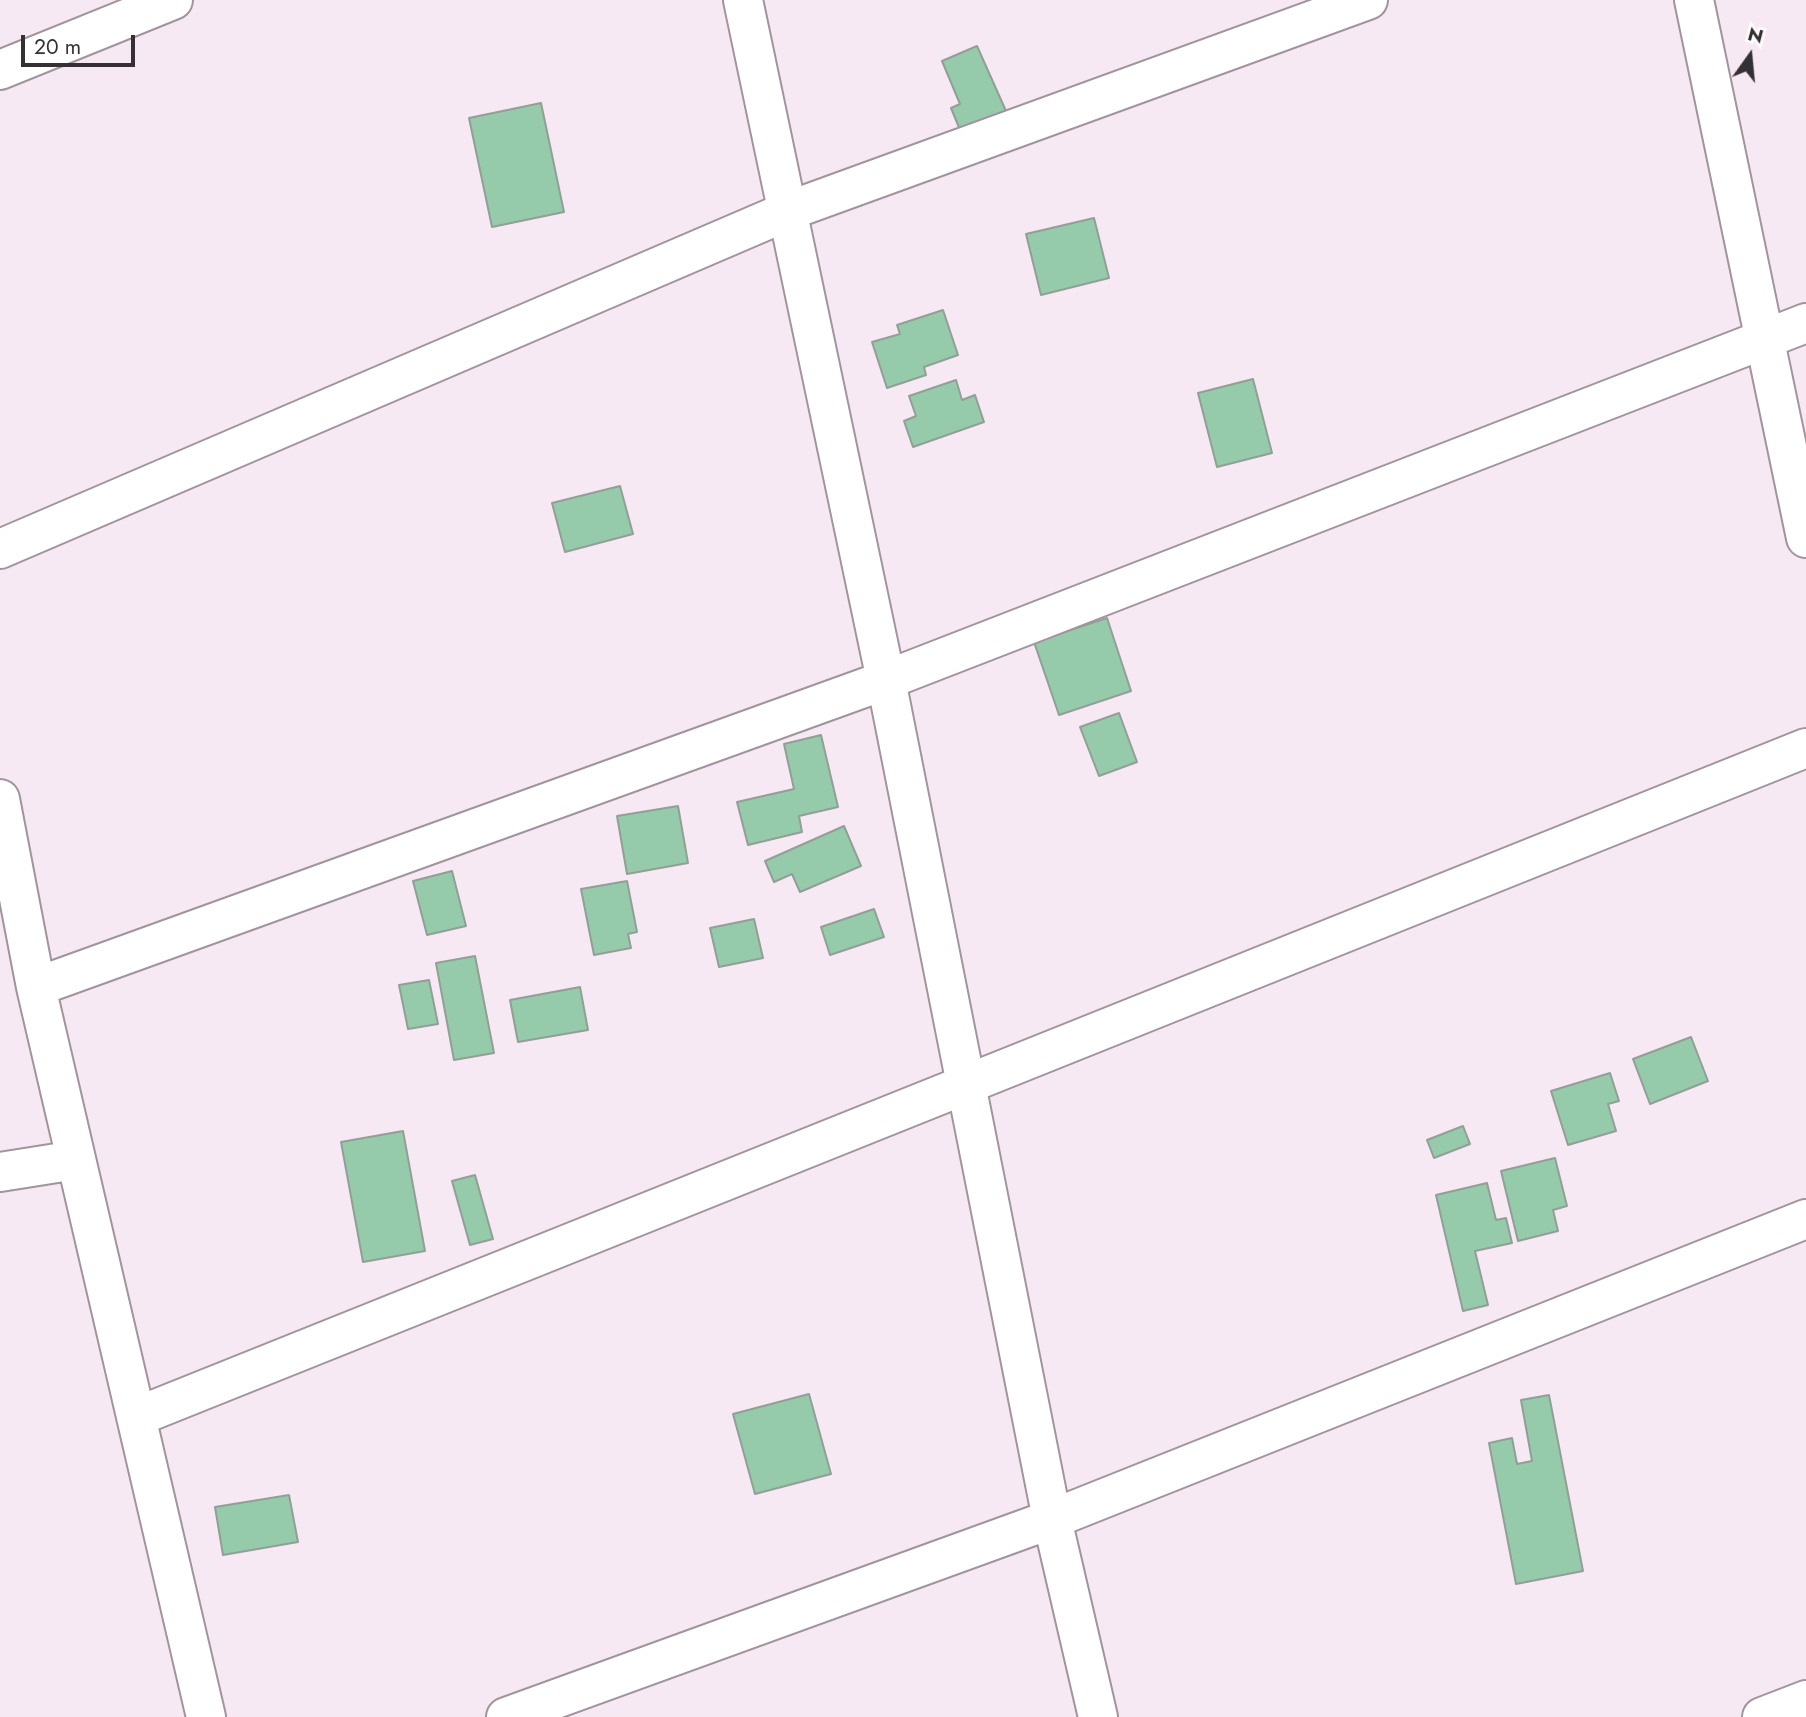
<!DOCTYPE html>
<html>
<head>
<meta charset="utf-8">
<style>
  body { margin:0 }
  #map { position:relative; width:1806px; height:1717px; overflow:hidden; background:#f7e9f3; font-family:Jost,sans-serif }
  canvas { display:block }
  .north { position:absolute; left:1715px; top:21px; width:70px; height:70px; -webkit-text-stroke:5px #fff; paint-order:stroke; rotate:15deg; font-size:19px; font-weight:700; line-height:28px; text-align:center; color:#353034 }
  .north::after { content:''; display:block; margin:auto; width:24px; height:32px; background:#353034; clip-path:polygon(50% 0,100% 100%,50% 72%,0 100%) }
  .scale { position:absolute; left:21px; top:35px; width:114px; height:32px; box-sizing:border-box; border:4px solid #353034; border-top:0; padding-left:9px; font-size:21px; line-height:24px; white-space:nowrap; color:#353034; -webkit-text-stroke:5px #fff; paint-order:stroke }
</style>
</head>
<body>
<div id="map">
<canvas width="1806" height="1717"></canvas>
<div class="north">N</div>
<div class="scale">20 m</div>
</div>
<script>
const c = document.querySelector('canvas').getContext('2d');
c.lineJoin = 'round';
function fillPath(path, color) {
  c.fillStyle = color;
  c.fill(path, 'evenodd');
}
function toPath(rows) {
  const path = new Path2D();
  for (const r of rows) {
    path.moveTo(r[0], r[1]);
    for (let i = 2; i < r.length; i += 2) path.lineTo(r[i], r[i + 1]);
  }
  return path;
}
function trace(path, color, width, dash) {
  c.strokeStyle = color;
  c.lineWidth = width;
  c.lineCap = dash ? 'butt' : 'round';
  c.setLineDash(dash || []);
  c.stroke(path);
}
const building = toPath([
  [977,46,1006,111,960,130,951,108,960,104,942,61,977,46],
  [541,103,564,212,492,227,469,118,541,103],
  [1094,218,1109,278,1041,295,1026,234,1094,218],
  [943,310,958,355,924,367,926,375,887,388,872,342,900,334,897,325,943,310],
  [1253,379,1272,453,1217,467,1198,393,1253,379],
  [956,380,962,400,975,395,984,422,913,447,904,421,916,416,909,396,956,380],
  [620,486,633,534,565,552,552,503,620,486],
  [1107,618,1131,691,1059,715,1034,642,1107,618],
  [1119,713,1137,762,1099,776,1080,727,1119,713],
  [821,735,838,807,799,816,802,832,748,845,737,802,794,789,784,744,821,735],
  [678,806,688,863,627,874,617,816,678,806],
  [844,826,861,866,800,892,792,874,774,882,765,861,844,826],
  [452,871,466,926,427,935,413,881,452,871],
  [627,881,637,932,628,934,631,948,594,955,581,889,627,881],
  [874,909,884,937,830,955,821,927,874,909],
  [754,919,763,958,719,967,710,928,754,919],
  [475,956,494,1053,454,1060,436,963,475,956],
  [429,980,438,1024,408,1029,399,985,429,980],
  [580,987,588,1030,518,1042,510,1000,580,987],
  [1691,1037,1708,1081,1650,1104,1633,1059,1691,1037],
  [1610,1073,1619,1101,1608,1104,1616,1131,1568,1145,1551,1091,1610,1073],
  [1463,1126,1470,1144,1434,1158,1427,1140,1463,1126],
  [403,1131,425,1251,363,1262,341,1142,403,1131],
  [1555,1158,1567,1206,1553,1210,1558,1231,1518,1241,1501,1171,1555,1158],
  [475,1175,493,1239,470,1245,452,1181,475,1175],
  [1487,1183,1496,1220,1506,1218,1512,1243,1475,1251,1488,1305,1463,1311,1436,1195,1487,1183],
  [809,1394,831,1474,755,1494,733,1414,809,1394],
  [1549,1395,1583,1571,1516,1584,1489,1443,1512,1438,1517,1464,1532,1461,1521,1400,1549,1395],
  [289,1495,298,1542,223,1555,215,1507,289,1495]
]);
fillPath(building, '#95cbaa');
trace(building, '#919f96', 2);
const street = toPath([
  [743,0,886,680,1052,1519,1098,1717],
  [1694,0,1806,538],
  [0,70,173,0],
  [0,549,788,211,1368,0],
  [0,799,36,987,206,1717],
  [36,987,886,680,1806,323],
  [0,1172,76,1160],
  [136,1417,1806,748],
  [506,1717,1052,1519,1806,1219],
  [1762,1717,1806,1700]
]);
trace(street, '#a0949d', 42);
trace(street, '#fff', 38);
</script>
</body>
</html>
